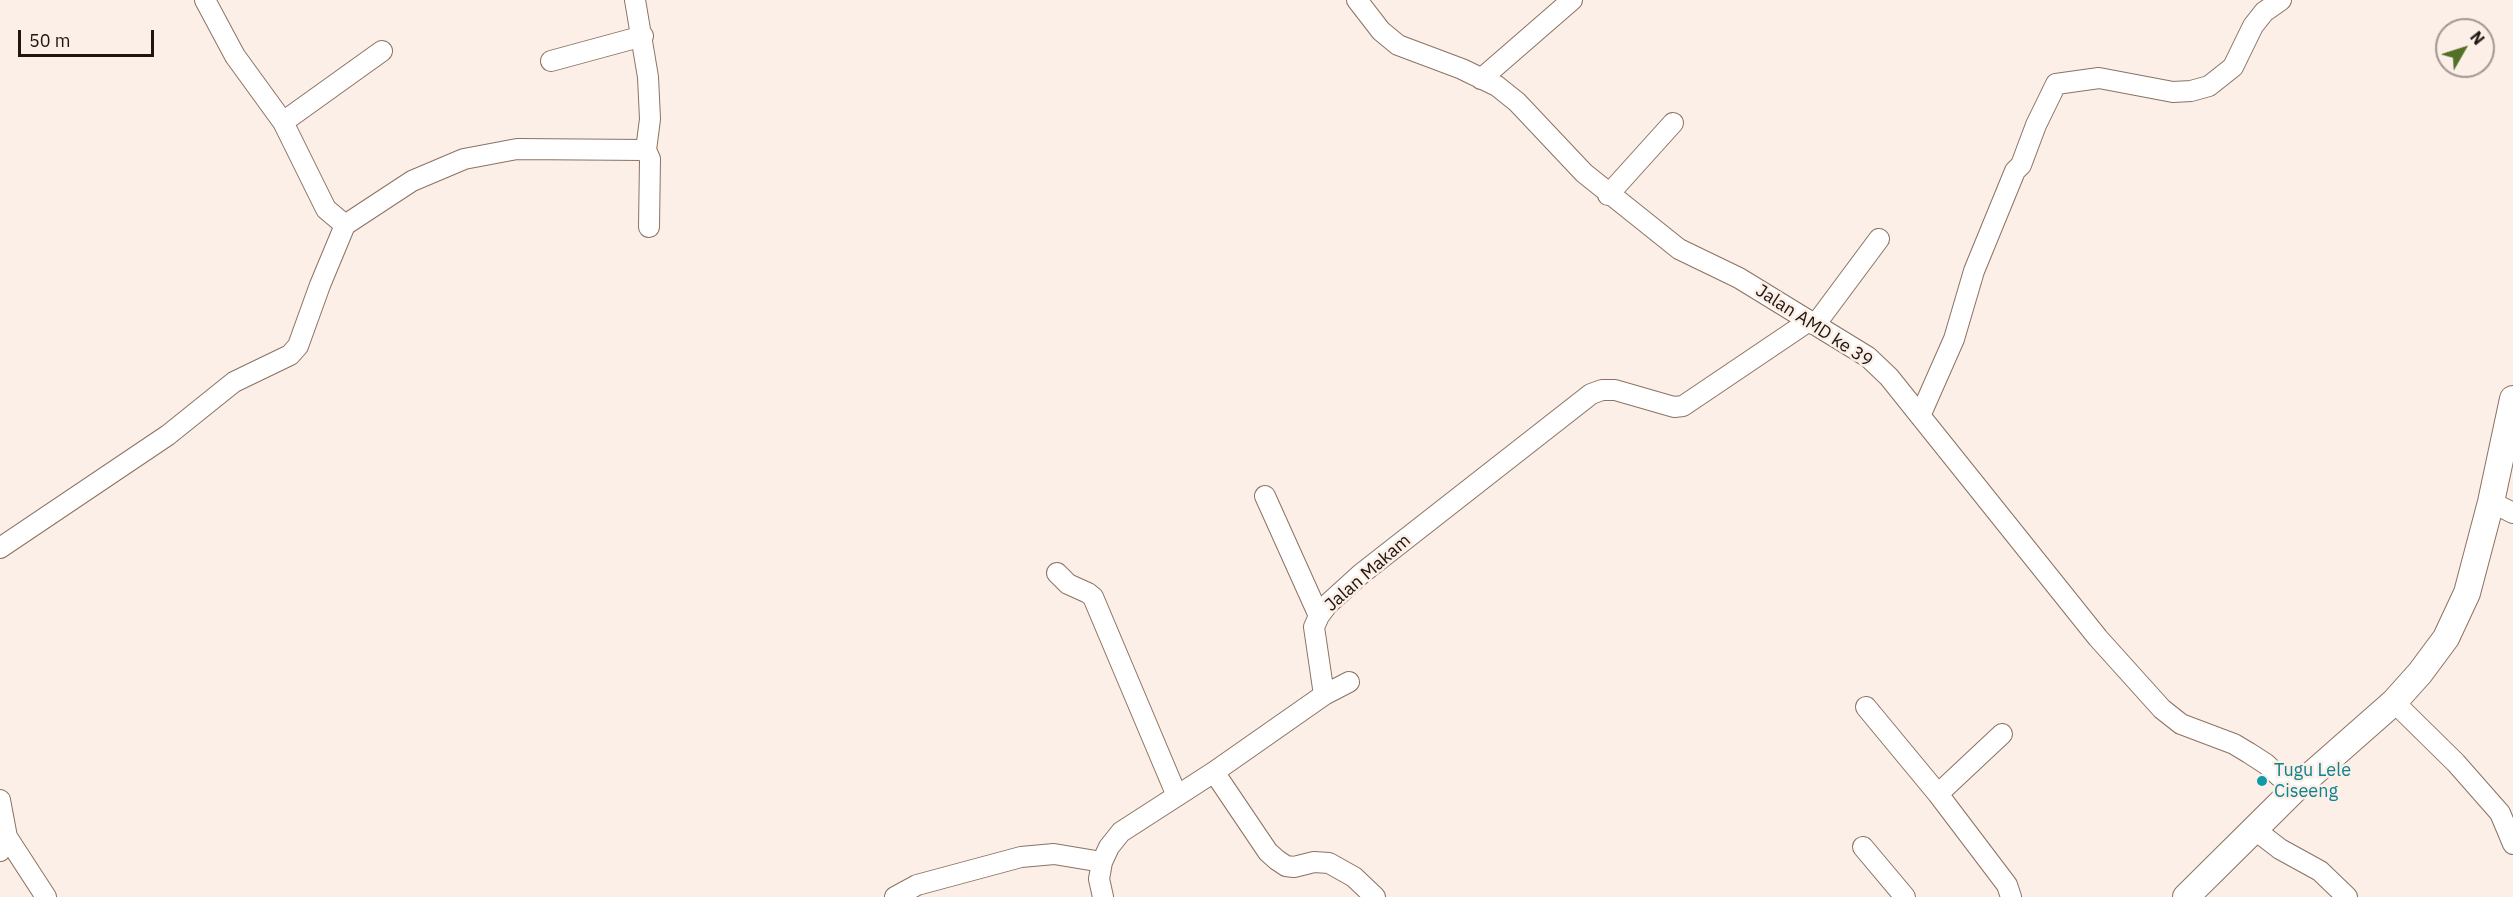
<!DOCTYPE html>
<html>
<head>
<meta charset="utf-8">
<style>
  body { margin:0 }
  #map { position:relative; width:2513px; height:897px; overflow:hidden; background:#fbefe7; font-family:"IBM Plex Sans",sans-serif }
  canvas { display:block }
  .north { position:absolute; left:2435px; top:18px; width:60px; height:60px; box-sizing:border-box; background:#fbefe7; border:2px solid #a39891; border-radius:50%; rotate:51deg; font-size:16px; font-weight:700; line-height:24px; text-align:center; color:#20160f }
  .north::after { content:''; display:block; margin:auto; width:21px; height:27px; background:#527127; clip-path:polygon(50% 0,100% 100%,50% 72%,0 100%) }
  .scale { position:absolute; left:18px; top:30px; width:136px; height:27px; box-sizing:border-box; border:3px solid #20160f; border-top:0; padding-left:8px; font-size:18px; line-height:21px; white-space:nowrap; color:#20160f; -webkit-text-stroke:4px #fbefe7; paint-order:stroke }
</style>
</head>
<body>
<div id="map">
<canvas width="2513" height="897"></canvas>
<div class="north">N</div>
<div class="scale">50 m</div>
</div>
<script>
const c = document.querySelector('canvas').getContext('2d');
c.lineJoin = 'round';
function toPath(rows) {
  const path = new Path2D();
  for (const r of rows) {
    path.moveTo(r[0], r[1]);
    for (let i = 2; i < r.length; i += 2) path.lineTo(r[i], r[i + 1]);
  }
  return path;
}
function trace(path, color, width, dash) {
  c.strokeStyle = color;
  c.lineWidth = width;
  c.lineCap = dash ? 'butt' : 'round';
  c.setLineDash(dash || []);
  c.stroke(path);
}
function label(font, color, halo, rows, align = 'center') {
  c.font = font + ' "IBM Plex Sans",sans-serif';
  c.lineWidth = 5;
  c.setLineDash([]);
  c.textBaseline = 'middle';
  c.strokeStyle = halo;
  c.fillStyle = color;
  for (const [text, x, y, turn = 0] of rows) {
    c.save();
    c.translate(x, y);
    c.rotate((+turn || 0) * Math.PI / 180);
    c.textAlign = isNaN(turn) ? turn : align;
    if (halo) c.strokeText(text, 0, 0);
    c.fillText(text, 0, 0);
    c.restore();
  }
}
const minor = toPath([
  [205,0,235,56,283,122,326,209,345,225,412,181,464,159,517,149,646,150],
  [635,0,648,77,650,119,646,150,650,159,649,227],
  [1357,0,1381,31,1398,45,1462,69,1497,86,1517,102,1584,173,1679,249,1739,278,1868,357,1889,377,2098,638,2162,709,2181,724,2234,744,2249,753,2266,764,2294,790],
  [551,61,643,36],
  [1481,79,1572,0],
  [283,122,382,51],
  [1608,195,1673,123],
  [1815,325,1879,239],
  [1920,416,1954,339,1974,271,2015,171,2021,165,2036,125,2056,84,2099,78,2173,92,2191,91,2209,86,2233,67,2253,26,2264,12,2281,0],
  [1265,496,1319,616],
  [2491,502,2513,513],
  [0,548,168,435,234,382,290,355,298,346,320,285,345,225],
  [1057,573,1068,584,1088,593,1093,597,1177,796],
  [1324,695,1349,682],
  [2394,702,2456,763,2500,813,2513,844],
  [1866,707,1938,794,2007,885,2011,897],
  [1214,772,1268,852,1277,860,1286,866,1294,867,1314,862,1329,863,1354,877,1375,897],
  [1938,794,2002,734],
  [0,800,7,837,0,851],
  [2254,829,2280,849,2320,871,2347,897],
  [7,837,46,897],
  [1863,847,1905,897],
  [895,897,917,885,1021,857,1054,854,1102,862],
  [1103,897,1099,879,1102,862,1109,847,1121,832,1214,772,1324,695,1314,627,1319,616,1328,604,1361,574,1591,394,1602,390,1615,390,1674,407,1683,406,1809,321]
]);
const major = toPath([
  [2186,897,2294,790,2394,702,2420,673,2446,638,2467,593,2491,502,2513,399]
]);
trace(minor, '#8c7262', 22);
trace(major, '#8c7262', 28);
trace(minor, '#fff', 20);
trace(major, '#fff', 26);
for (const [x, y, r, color] of [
  [2262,781,6,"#0f9aa8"]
]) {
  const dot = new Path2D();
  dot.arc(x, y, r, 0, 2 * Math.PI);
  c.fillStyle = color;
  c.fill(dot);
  trace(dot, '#fbefe7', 2);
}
label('18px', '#20160f', '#fbefe7', [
  ["Jalan AMD ke 39",1814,326,33],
  ["Jalan Makam",1368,573,-41]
]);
label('18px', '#0d838f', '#fbefe7', [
  ["Tugu Lele",2274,771],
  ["Ciseeng",2274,792]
], 'left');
</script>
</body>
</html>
